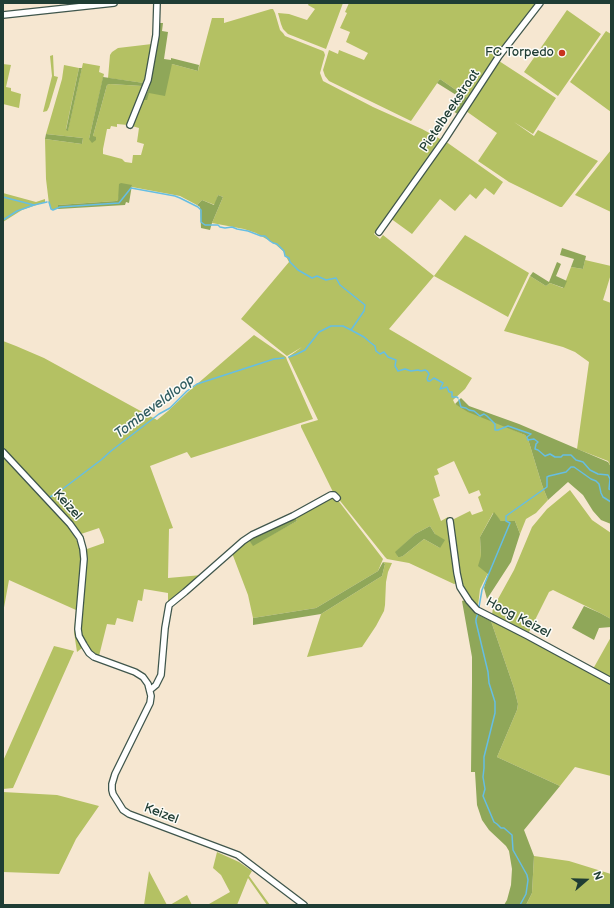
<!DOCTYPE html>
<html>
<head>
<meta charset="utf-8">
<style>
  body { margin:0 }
  #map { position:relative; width:614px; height:908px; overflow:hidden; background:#f6e7d1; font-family:"Balsamiq Sans",sans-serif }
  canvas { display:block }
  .frame { position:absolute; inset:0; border:4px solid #1f3d34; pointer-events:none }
  .north { position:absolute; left:566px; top:860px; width:40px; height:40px; -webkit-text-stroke:3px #fdfcf7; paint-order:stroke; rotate:70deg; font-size:11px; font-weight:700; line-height:16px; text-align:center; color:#1f3d34 }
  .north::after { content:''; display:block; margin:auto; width:14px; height:18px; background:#1f3d34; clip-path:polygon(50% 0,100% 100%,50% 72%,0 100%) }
</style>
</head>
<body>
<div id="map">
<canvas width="614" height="908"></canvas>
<div class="frame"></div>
<div class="north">N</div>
</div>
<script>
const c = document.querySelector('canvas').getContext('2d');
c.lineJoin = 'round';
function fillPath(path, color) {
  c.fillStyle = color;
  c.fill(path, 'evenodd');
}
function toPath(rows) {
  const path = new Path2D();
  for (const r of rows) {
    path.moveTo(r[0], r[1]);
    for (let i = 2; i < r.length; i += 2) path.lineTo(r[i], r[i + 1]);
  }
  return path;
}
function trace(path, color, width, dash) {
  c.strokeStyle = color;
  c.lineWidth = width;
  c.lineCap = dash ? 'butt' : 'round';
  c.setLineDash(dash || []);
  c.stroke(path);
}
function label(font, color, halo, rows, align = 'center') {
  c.font = font + ' "Balsamiq Sans",sans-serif';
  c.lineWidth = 3;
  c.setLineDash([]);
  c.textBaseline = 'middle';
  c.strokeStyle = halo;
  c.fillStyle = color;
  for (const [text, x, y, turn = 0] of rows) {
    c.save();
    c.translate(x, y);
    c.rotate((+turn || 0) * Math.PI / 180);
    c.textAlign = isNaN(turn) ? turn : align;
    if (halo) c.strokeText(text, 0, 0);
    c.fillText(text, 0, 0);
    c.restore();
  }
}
fillPath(toPath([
  [309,3,343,3,326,49,288,34,283,29,281,24,278,13,289,14,307,20,315,9,308,5],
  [349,3,538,3,469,99,440,79,411,121,329,81,325,76,323,70,329,50,338,54,339,50,364,60,368,53,346,42,350,32,340,28,347,13,345,12],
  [271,9,273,9,275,13,280,30,283,33,285,36,323,51,324,52,325,55,320,73,323,81,373,107,422,129,442,140,442,141,374,234,380,239,383,235,434,276,465,235,529,273,508,317,434,276,389,329,472,378,465,389,453,400,455,404,525,435,528,439,542,485,548,500,536,513,526,519,520,534,515,521,501,521,493,513,480,537,481,556,488,573,480,589,478,606,476,607,473,604,461,583,452,520,470,511,472,515,483,511,478,497,481,495,479,490,469,494,454,461,437,469,439,474,434,476,440,496,433,499,441,521,448,517,457,581,457,583,454,584,409,563,387,559,385,557,333,492,301,427,301,425,318,420,288,357,302,347,287,356,241,319,289,262,283,251,275,244,256,233,244,229,212,223,223,197,218,195,215,205,202,200,197,205,180,196,132,187,132,185,120,191,118,200,116,201,58,205,58,209,51,209,49,204,46,179,45,139,82,144,83,138,46,134,62,79,64,65,79,68,66,129,68,130,83,63,100,66,99,72,104,74,89,139,93,136,107,85,110,84,142,86,128,125,117,124,117,127,111,126,110,129,107,129,103,149,103,154,122,159,125,162,132,163,133,155,141,155,144,144,137,142,139,128,132,126,147,87,149,88,145,95,149,93,172,64,198,71,212,18,224,18,224,23],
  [430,526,435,534,440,548,424,539,403,556,398,557,396,552,415,534],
  [567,10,601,34,558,96,524,72],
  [606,31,611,34,611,112,570,82],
  [152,44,147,72,144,83,108,78,110,55,112,52,118,48],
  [53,55,54,76,58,77,49,107,47,111,43,112,52,76,50,56],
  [499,61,556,98,533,134,514,122,534,136,538,130,598,161,562,207,560,207,509,182,478,161,497,133,466,111],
  [3,64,11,65,6,87,11,88,11,91,21,94,19,108,3,104],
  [445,141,503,182,494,195,485,188,476,199,470,194,455,211,440,199,412,234,390,218],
  [611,150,611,212,575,195],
  [3,193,36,202,45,199,45,202,22,210,3,222],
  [585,260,611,266,611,274,603,300,611,303,611,467,608,461,577,449,589,362,575,352,563,347,504,331,530,276,546,286,550,283,563,288,571,267,583,269],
  [254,335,286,357,287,360,313,419,191,458,187,452,150,466,173,528,169,529,168,578,202,575,183,592,168,602,168,593,144,589,142,601,138,600,133,622,117,618,115,625,107,624,99,656,91,651,83,639,81,633,81,625,87,558,87,549,104,543,104,540,99,528,81,534,67,517,48,504,71,530,78,543,81,550,81,559,80,579,76,610,77,611,76,635,82,648,77,652,74,632,76,610,9,580,3,613,3,341,16,346,44,358,157,420,168,411,189,391],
  [570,490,592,520,611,533,611,619,600,613,553,590,549,592,528,634,611,684,611,776,575,767,560,786,497,757,517,710,518,704,514,688,491,621,493,608,514,570,532,527,547,509],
  [335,497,337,499,383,559,378,571,316,608,253,618,248,595,232,553,248,539,253,545,297,521,295,517,329,498],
  [383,562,392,563,388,572,386,582,385,605,384,611,376,626,362,647,307,657,321,614,382,576,385,564],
  [611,637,611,679,593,669],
  [54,646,74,651,13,788,3,789,3,761],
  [3,792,57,795,99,806,76,839,59,874,3,872],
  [217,852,239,862,252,871,249,876,270,905,267,905,248,878,237,905,210,905,209,904,230,892,221,875,213,868],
  [534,856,569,861,611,874,611,905,526,905,532,893],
  [149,871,167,905,144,905],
  [187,895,192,905,170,905]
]), '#b4c163');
fillPath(toPath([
  [160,23,163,23,162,31,168,32,164,59,171,60,171,58,199,65,198,71,172,64,165,96,149,93,147,100,144,100,149,88],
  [79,68,82,68,68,131,66,130],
  [103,77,144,83,142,86,110,84,107,85,93,136,96,137,96,140,92,143,89,139],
  [440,79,469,99,459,115,453,111,461,98,437,83],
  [46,134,83,138,82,144,45,139],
  [121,183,132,185,129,203,126,202,125,205,58,209,58,205,116,201,118,200,119,184],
  [218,195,223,197,212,223,210,230,201,228,200,207,197,205,202,200,214,205],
  [562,248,586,256,583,269,571,267,574,259,560,255],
  [557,262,561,264,556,276,567,281,564,288,550,283,546,286,530,276,533,272,549,282],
  [461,398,469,406,519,424,608,462,611,467,611,524,601,520,593,511,583,495,568,482,548,500,542,485,528,439,525,435,468,412,455,404],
  [494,512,501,521,515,521,520,534,511,562,487,599,484,588,488,574,478,566,481,556,480,537],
  [295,517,297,521,253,546,248,539],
  [430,526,435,534,445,540,440,548,424,539,403,556,400,557,398,557,395,552,415,534],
  [383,562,385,564,382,576,321,614,253,625,253,618,316,608,378,571],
  [465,600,471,609,479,615,491,621,514,688,518,704,517,710,497,757,560,786,524,830,534,856,532,893,526,905,504,905,507,900,511,885,512,869,509,851,506,846,489,830,482,820,477,805,475,772,471,772,472,682,472,657,462,601],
  [584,606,600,613,611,619,611,627,599,628,594,640,572,628]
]), '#8fa759');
trace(toPath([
  [3,197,34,205],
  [49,202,51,209,53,210,60,207,119,203,131,188,175,196,180,198,198,207,201,210,201,222,205,225,218,225,220,227,225,228,232,227,237,229,248,231,261,236,265,236,270,241,273,243,277,244,284,251,285,256,289,258,290,262,298,270,312,278,317,276,326,280,336,278,340,285,365,305,364,311,351,330,364,337,371,343,375,346,376,351,380,354,384,352,388,357,396,360,395,366,398,371,405,369,411,371,418,370,421,371,425,370,427,371,429,374,427,379,428,381,430,381,434,378,443,383,440,389,447,387,449,392,452,392,452,397,457,397,458,398],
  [3,220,17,211,34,205,47,202],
  [289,357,297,354,305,350,319,332,331,326,343,326,351,330],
  [459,400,461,407,466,408,469,410,474,411,480,416,484,414,487,416,495,424,495,430,498,430,508,426,531,434,527,437,528,440,534,439,538,442,536,444,535,449,538,450,545,456,550,454,555,457,561,457,563,455,571,455,576,460,583,462,590,470,598,474,608,475,610,479,609,489,611,490],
  [50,497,60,491,101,460,111,451,159,414,170,408,187,391,197,384,274,359,284,358],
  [479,607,482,590,510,523,506,521,506,516,547,487,547,477,549,476,566,472,571,467,574,467,591,479,596,481,599,484,601,493,603,497,611,502],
  [478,613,476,619,476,622,488,672,489,683,495,702,495,713,484,757,484,768,483,777,485,789,483,796,494,822,497,824,501,828,504,828,512,835,513,850,527,875,528,880,526,894,520,905]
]), '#66bee3', 1.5);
const minor = toPath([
  [3,15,114,3],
  [130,125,148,80,156,35,157,3],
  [379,232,445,139,499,56,540,3],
  [3,452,70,524,80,538,83,549,84,559,78,629,79,636,84,645,89,653,94,657,135,672,143,677,148,684,151,696,150,703,115,774,112,784,112,790,113,794,123,810,129,814,238,855,304,905],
  [450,521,457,573,460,587,469,601,477,610,528,636,611,681],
  [150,690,156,685,161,675,165,628,169,605,185,592,243,541,252,535,293,516,331,495,334,495,337,498]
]);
trace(minor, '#3f564c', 8);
trace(minor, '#fff', 5.5);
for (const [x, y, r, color] of [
  [562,53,4,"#c8321e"]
]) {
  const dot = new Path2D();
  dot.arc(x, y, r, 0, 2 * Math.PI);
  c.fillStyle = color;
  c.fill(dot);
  trace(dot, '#fdfcf7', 1.5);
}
label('13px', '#1f3d34', '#fdfcf7', [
  ["FC Torpedo",554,53]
], 'right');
label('13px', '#1f3d34', '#fdfcf7', [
  ["Pietelbeekstraat",450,111,-56],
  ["Keizel",67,505,48],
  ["Hoog Keizel",518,618,28],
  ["Keizel",161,814,21]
]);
label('italic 14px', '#315d60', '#fdfcf7', [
  ["Tombeveldloop",155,407,-37]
]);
</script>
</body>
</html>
